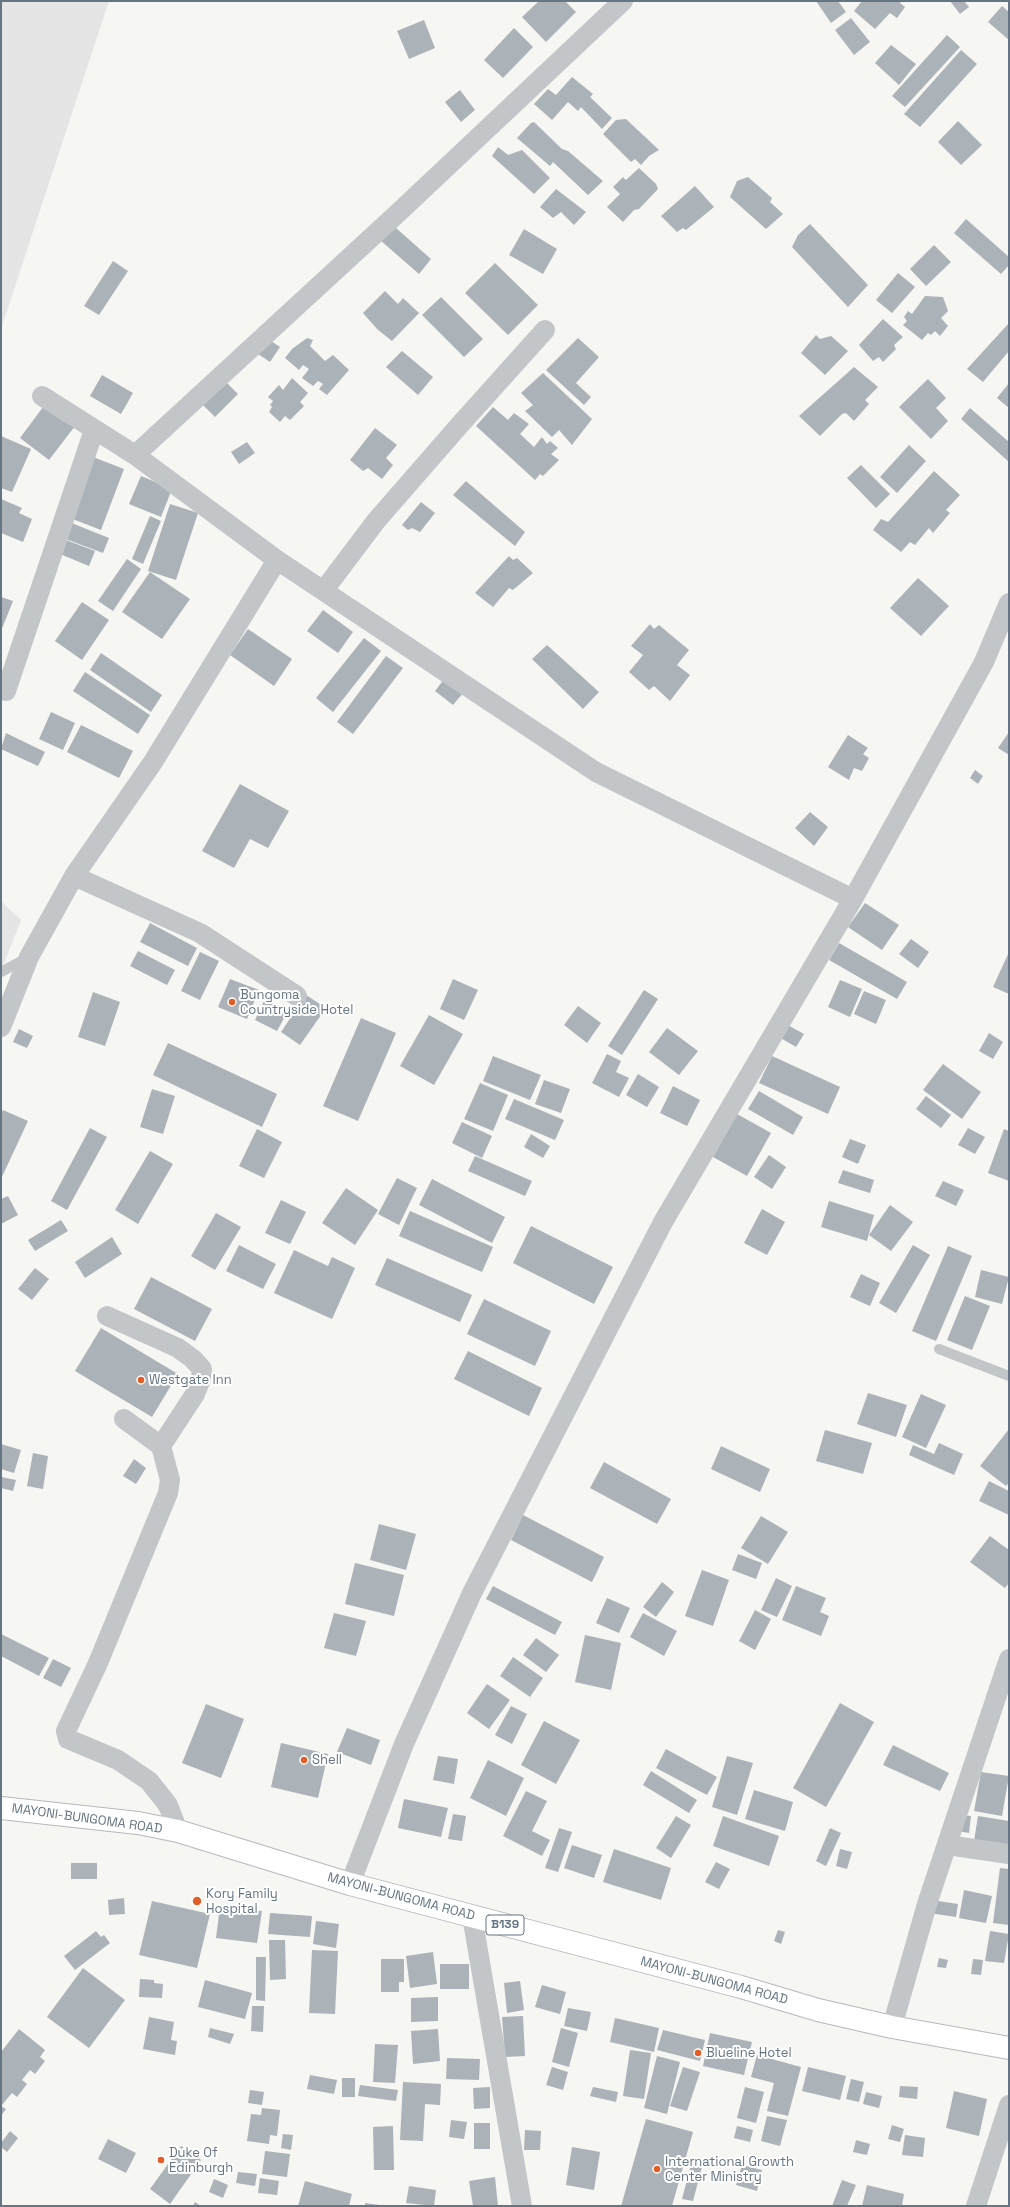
<!DOCTYPE html>
<html>
<head>
<meta charset="utf-8">
<style>
  body { margin:0 }
  #map { position:relative; width:1010px; height:2207px; overflow:hidden; background:#f6f6f3; font-family:"Space Grotesk",sans-serif }
  canvas { display:block }
  .frame { position:absolute; inset:0; border:2px solid #657584; pointer-events:none }
</style>
</head>
<body>
<div id="map">
<canvas width="1010" height="2207"></canvas>
<div class="frame"></div>
</div>
<script>
const c = document.querySelector('canvas').getContext('2d');
c.lineJoin = 'round';
function fillPath(path, color) {
  c.fillStyle = color;
  c.fill(path, 'evenodd');
}
function toPath(rows) {
  const path = new Path2D();
  for (const r of rows) {
    path.moveTo(r[0], r[1]);
    for (let i = 2; i < r.length; i += 2) path.lineTo(r[i], r[i + 1]);
  }
  return path;
}
function trace(path, color, width, dash) {
  c.strokeStyle = color;
  c.lineWidth = width;
  c.lineCap = dash ? 'butt' : 'round';
  c.setLineDash(dash || []);
  c.stroke(path);
}
function label(font, color, halo, rows, align = 'center') {
  c.font = font + ' "Space Grotesk",sans-serif';
  c.lineWidth = 4;
  c.setLineDash([]);
  c.textBaseline = 'middle';
  c.strokeStyle = halo;
  c.fillStyle = color;
  for (const [text, x, y, turn = 0] of rows) {
    c.save();
    c.translate(x, y);
    c.rotate((+turn || 0) * Math.PI / 180);
    c.textAlign = isNaN(turn) ? turn : align;
    if (halo) c.strokeText(text, 0, 0);
    c.fillText(text, 0, 0);
    c.restore();
  }
}
fillPath(toPath([
  [1,1,109,1,1,329],
  [1,901,21,920,1,971]
]), '#e4e5e4');
fillPath(toPath([
  [539,1,565,1,576,12,546,42,522,17],
  [816,1,838,1,846,12,831,23],
  [862,1,902,1,900,3,905,7,897,18,890,13,875,29,854,11],
  [950,1,964,1,969,7,960,14],
  [1002,6,1009,12,1009,40,988,22],
  [851,18,870,42,854,55,835,30],
  [424,20,435,48,409,59,397,31],
  [514,28,533,47,503,78,484,60],
  [947,35,960,47,905,107,892,96],
  [891,45,916,64,899,85,875,63],
  [961,50,977,64,920,127,904,114],
  [572,77,593,94,590,97,612,118,602,129,581,107,578,111,568,102,552,120,534,104,548,89,556,95],
  [460,90,475,110,461,122,445,102],
  [626,119,659,150,649,156,641,165,635,159,631,162,603,134,616,120],
  [958,121,982,145,961,165,938,142],
  [534,122,562,149,568,151,603,181,588,195,553,162,550,166,517,138,531,123],
  [498,147,508,155,522,150,550,178,534,194,492,156],
  [639,168,656,184,658,189,639,209,634,210,623,222,607,207,620,194,613,187,623,177,626,180],
  [748,177,772,198,770,202,783,214,766,229,730,197,737,181],
  [695,186,714,207,686,230,683,228,677,232,661,216],
  [556,189,586,212,574,225,561,212,553,218,540,207],
  [966,219,1009,257,1009,265,1001,274,954,233],
  [810,224,868,285,848,307,792,247,798,235],
  [396,228,431,259,419,274,380,240],
  [524,229,557,249,543,274,509,255],
  [934,245,951,262,926,286,910,269],
  [113,261,128,271,99,315,84,306],
  [495,263,538,305,508,335,465,293],
  [898,273,915,287,892,313,876,300],
  [385,291,398,304,403,298,419,313,392,341,377,329,363,313],
  [925,296,943,297,948,311,941,318,948,326,940,336,935,331,931,335,928,333,922,340,903,325,907,321,904,317,908,311,912,314],
  [441,297,483,339,464,357,422,315],
  [883,319,903,337,894,345,896,349,883,362,879,357,873,361,859,345],
  [1009,323,1009,351,983,382,967,369],
  [816,335,820,339,831,336,848,351,825,375,801,353],
  [265,337,280,347,270,362,255,352],
  [307,338,313,340,310,346,325,361,333,355,349,370,327,395,319,389,323,384,318,381,313,386,302,378,309,369,303,365,299,370,285,358,292,349],
  [578,338,599,357,576,383,591,397,584,405,546,370],
  [402,351,433,377,418,395,386,367],
  [854,367,878,387,865,400,869,404,854,421,846,413,842,414,820,436,799,416],
  [543,373,592,419,572,445,559,430,552,437,525,411,533,405,521,393],
  [102,375,133,393,121,414,90,396],
  [292,378,308,393,300,402,304,406,290,420,285,416,280,422,269,412,272,407,270,405,273,401,268,397,279,385,283,390],
  [928,379,946,398,936,408,948,421,931,439,899,407],
  [224,380,238,394,215,417,200,402],
  [1009,383,1009,408,997,398],
  [46,403,75,426,49,460,20,438],
  [493,407,508,420,514,413,529,424,520,434,534,447,542,437,547,444,550,441,558,448,551,454,559,460,543,476,540,474,535,480,476,426],
  [970,408,1009,442,1009,462,961,419],
  [375,428,397,445,386,458,393,465,382,479,368,468,363,471,350,460],
  [1,436,31,449,12,492,1,488],
  [247,442,255,453,239,464,231,452],
  [909,445,926,461,897,493,880,477],
  [93,457,124,469,101,530,70,518],
  [861,465,890,494,876,508,847,478],
  [934,471,960,495,946,510,950,513,933,533,929,528,915,545,910,542,901,552,873,530,881,519,888,522],
  [141,476,172,489,161,517,129,504],
  [466,481,525,532,515,546,453,495],
  [1,499,22,508,19,513,32,519,23,542,1,533],
  [421,502,435,513,420,532,412,528,408,530,402,525],
  [170,504,198,513,176,580,148,571],
  [150,516,161,521,143,564,132,559],
  [69,522,109,538,103,553,63,538],
  [66,540,95,551,89,566,60,554],
  [509,556,513,560,517,558,533,573,513,590,509,588,493,607,475,593],
  [127,559,141,569,113,611,98,601],
  [150,572,190,599,162,639,122,612],
  [918,578,949,606,921,636,890,608],
  [1,597,13,601,1,631],
  [82,602,109,620,82,660,55,641],
  [323,610,353,632,338,653,307,631],
  [650,624,654,629,659,625,689,650,677,665,690,675,670,701,654,686,649,690,629,672,643,655,631,646],
  [248,629,292,659,274,686,230,655],
  [364,638,381,651,333,712,316,698],
  [547,645,599,692,583,709,532,659],
  [101,653,162,695,151,712,90,670],
  [386,656,403,668,353,734,337,722],
  [85,672,150,715,138,734,73,691],
  [445,678,463,693,453,705,435,691],
  [51,712,75,723,63,750,39,739],
  [81,725,133,751,119,778,67,752],
  [1009,732,1009,755,998,748],
  [6,733,45,752,38,766,1,749],
  [848,735,868,748,863,754,869,758,862,771,854,768,849,780,828,767],
  [975,770,983,776,978,784,970,778],
  [240,784,289,811,268,848,250,839,234,868,202,851],
  [810,812,828,827,814,846,795,828],
  [865,903,899,925,882,950,848,927],
  [150,923,197,948,188,966,140,942],
  [911,939,929,952,918,968,899,954],
  [839,943,907,982,897,999,829,960],
  [138,951,175,970,167,985,130,966],
  [200,952,219,961,200,1000,181,991],
  [1009,952,1009,994,993,987],
  [230,979,259,990,247,1019,218,1007],
  [453,979,478,990,464,1020,440,1009],
  [840,980,862,989,850,1017,828,1007],
  [644,990,658,999,622,1055,608,1046],
  [864,991,886,1000,876,1024,854,1014],
  [93,992,120,1002,105,1046,78,1037],
  [306,995,326,1008,300,1045,281,1032],
  [265,999,288,1011,277,1031,255,1020],
  [578,1006,601,1023,587,1043,564,1025],
  [429,1015,463,1034,434,1085,400,1066],
  [361,1018,396,1033,358,1121,323,1106],
  [784,1023,804,1034,796,1047,777,1036],
  [667,1028,698,1051,679,1075,649,1052],
  [19,1029,33,1036,27,1048,13,1042],
  [989,1033,1003,1042,993,1059,979,1051],
  [168,1043,277,1094,262,1127,153,1075],
  [607,1054,621,1061,616,1072,629,1078,619,1097,592,1083],
  [493,1056,541,1075,530,1100,483,1081],
  [772,1056,840,1087,828,1114,759,1083],
  [943,1064,981,1092,962,1119,923,1090],
  [638,1074,659,1087,647,1107,626,1095],
  [544,1080,570,1089,561,1113,535,1104],
  [480,1083,508,1095,493,1131,464,1119],
  [673,1086,700,1100,687,1126,660,1113],
  [152,1089,175,1096,163,1134,140,1127],
  [759,1091,803,1117,793,1135,748,1109],
  [926,1096,951,1115,941,1128,916,1109],
  [514,1099,564,1120,555,1140,505,1119],
  [3,1110,28,1121,1,1179,1,1114],
  [737,1114,771,1133,747,1176,713,1157],
  [462,1122,492,1136,482,1158,452,1143],
  [90,1128,107,1137,67,1210,51,1201],
  [968,1128,985,1137,975,1154,958,1145],
  [257,1129,282,1142,264,1178,239,1166],
  [1004,1129,1009,1131,1009,1181,988,1173],
  [531,1134,550,1146,543,1158,524,1147],
  [850,1139,866,1145,858,1164,842,1157],
  [150,1151,173,1164,138,1224,115,1210],
  [769,1155,786,1167,772,1189,754,1177],
  [475,1156,532,1181,525,1196,468,1171],
  [843,1170,874,1180,870,1193,838,1183],
  [397,1178,417,1188,399,1225,378,1214],
  [432,1179,505,1217,492,1243,419,1205],
  [943,1181,964,1190,956,1206,935,1196],
  [346,1188,378,1210,355,1245,322,1223],
  [8,1196,18,1215,1,1224,1,1199],
  [281,1200,306,1212,290,1244,265,1233],
  [829,1201,874,1215,867,1241,821,1227],
  [890,1205,913,1222,891,1251,869,1235],
  [762,1209,785,1222,767,1255,744,1243],
  [410,1211,493,1247,482,1272,399,1236],
  [216,1213,241,1227,215,1270,191,1256],
  [61,1220,68,1231,35,1251,28,1240],
  [531,1226,613,1267,594,1304,513,1263],
  [112,1237,122,1254,85,1278,75,1262],
  [239,1245,276,1264,263,1289,226,1271],
  [913,1245,930,1255,896,1313,879,1303],
  [948,1246,972,1256,936,1341,912,1331],
  [294,1250,328,1266,332,1257,355,1268,332,1319,274,1293],
  [387,1258,472,1295,460,1322,375,1285],
  [35,1268,49,1279,32,1300,18,1289],
  [981,1270,1009,1277,1002,1304,975,1297],
  [861,1274,880,1283,870,1306,850,1297],
  [151,1277,212,1309,195,1341,134,1309],
  [965,1296,990,1306,972,1350,947,1340],
  [484,1299,551,1331,535,1366,467,1334],
  [101,1328,178,1374,152,1417,75,1371],
  [468,1351,542,1388,529,1416,454,1379],
  [868,1393,907,1405,896,1437,857,1424],
  [921,1394,946,1405,926,1448,902,1437],
  [1009,1429,1009,1483,1006,1486,980,1466],
  [825,1430,872,1443,863,1474,816,1461],
  [939,1443,963,1454,954,1475,909,1455,913,1445,934,1454],
  [1,1444,21,1450,14,1473,1,1469],
  [721,1446,770,1469,760,1492,711,1469],
  [33,1453,48,1456,43,1489,27,1486],
  [134,1459,146,1468,136,1484,123,1476],
  [604,1462,671,1499,657,1524,590,1488],
  [1,1477,16,1480,13,1491,1,1488],
  [989,1481,1009,1491,1009,1515,979,1501],
  [523,1515,604,1557,592,1582,511,1540],
  [761,1516,788,1532,768,1564,741,1548],
  [379,1524,416,1534,406,1570,370,1560],
  [990,1536,1009,1550,1009,1583,1005,1588,970,1562],
  [738,1554,762,1563,756,1579,732,1570],
  [355,1563,404,1575,394,1616,345,1604],
  [702,1570,729,1580,713,1626,685,1616],
  [776,1578,792,1586,777,1617,761,1610],
  [662,1582,674,1592,656,1617,643,1607],
  [493,1586,562,1622,555,1635,486,1599],
  [796,1586,826,1598,820,1612,829,1616,821,1636,782,1620],
  [607,1598,630,1608,619,1633,596,1623],
  [755,1610,771,1619,755,1650,739,1641],
  [334,1613,366,1621,356,1656,324,1648],
  [643,1613,677,1631,664,1656,630,1637],
  [1,1634,49,1658,39,1676,1,1656],
  [585,1635,621,1643,611,1690,575,1682],
  [536,1638,559,1655,546,1672,523,1655],
  [513,1657,543,1678,530,1697,500,1676],
  [53,1659,71,1668,61,1687,43,1678],
  [487,1684,510,1700,489,1729,467,1713],
  [840,1703,874,1722,826,1807,793,1788],
  [206,1704,244,1719,221,1778,182,1763],
  [511,1706,527,1714,512,1744,495,1735],
  [544,1721,580,1740,556,1784,521,1765],
  [347,1728,380,1740,371,1765,337,1752],
  [281,1743,328,1754,318,1798,271,1787],
  [893,1745,949,1773,940,1791,883,1765],
  [666,1749,717,1777,707,1795,656,1768],
  [438,1756,458,1759,454,1784,433,1780],
  [727,1756,753,1763,737,1815,712,1807],
  [488,1760,524,1778,506,1816,470,1798],
  [651,1771,697,1800,689,1813,643,1785],
  [981,1772,1009,1776,1002,1816,974,1811],
  [754,1790,793,1802,785,1831,745,1819],
  [526,1791,547,1801,532,1831,550,1840,542,1856,503,1836],
  [404,1799,448,1808,441,1837,398,1828],
  [453,1814,466,1816,462,1841,448,1839],
  [959,1815,971,1816,969,1833,957,1831],
  [676,1816,691,1825,671,1858,656,1848],
  [723,1816,779,1836,769,1866,713,1846],
  [978,1816,1009,1821,1009,1846,974,1841],
  [559,1828,572,1832,558,1872,545,1868],
  [830,1828,841,1833,826,1866,816,1861],
  [572,1845,602,1855,594,1878,564,1868],
  [614,1849,671,1868,661,1900,603,1882],
  [840,1849,852,1852,847,1869,836,1866],
  [716,1862,730,1869,719,1889,705,1882],
  [71,1863,97,1863,97,1879,71,1879],
  [1000,1868,1009,1869,1009,1925,993,1923],
  [964,1890,992,1896,986,1923,959,1918],
  [124,1898,125,1914,109,1915,108,1900],
  [931,1900,958,1904,956,1917,929,1913],
  [152,1901,210,1914,197,1968,139,1955],
  [220,1906,262,1911,257,1943,216,1938],
  [270,1913,312,1916,310,1937,268,1934],
  [316,1921,339,1924,336,1948,313,1944],
  [778,1930,785,1932,781,1944,774,1941],
  [96,1931,101,1937,104,1935,110,1943,75,1970,64,1956],
  [990,1931,1009,1934,1004,1963,985,1961],
  [269,1940,285,1940,286,1979,270,1980],
  [312,1950,338,1951,335,2014,309,2013],
  [433,1952,437,1984,410,1988,406,1956],
  [256,1957,266,1957,265,2001,256,2000],
  [939,1958,948,1960,946,1968,937,1967],
  [381,1959,404,1959,404,1982,399,1982,399,1992,381,1992],
  [973,1959,983,1960,981,1975,971,1974],
  [440,1964,469,1964,469,1989,440,1989],
  [83,1968,125,2000,89,2048,47,2017],
  [140,1979,154,1980,154,1983,163,1984,162,1998,139,1997],
  [205,1980,252,1993,245,2019,198,2007],
  [520,1981,524,2010,507,2013,504,1983],
  [542,1985,566,1992,560,2014,535,2007],
  [438,1997,438,2021,411,2022,411,1998],
  [252,2006,264,2006,263,2032,251,2031],
  [568,2008,591,2012,587,2031,564,2026],
  [523,2016,525,2056,505,2057,502,2017],
  [149,2017,174,2022,171,2040,177,2041,175,2055,143,2049],
  [615,2018,659,2028,654,2052,610,2042],
  [210,2028,234,2034,230,2044,208,2037],
  [561,2028,578,2033,569,2067,552,2062],
  [19,2029,45,2050,40,2057,45,2061,35,2074,30,2070,22,2080,27,2084,17,2097,12,2093,1,2106,6,2109,1,2116,1,2052],
  [438,2029,440,2061,413,2064,411,2031],
  [663,2030,705,2040,700,2061,657,2050],
  [710,2033,752,2042,744,2075,703,2066],
  [375,2044,398,2045,395,2083,373,2082],
  [630,2050,651,2053,644,2099,623,2096],
  [757,2055,801,2067,788,2116,767,2111,774,2083,751,2077],
  [657,2056,680,2062,667,2114,644,2108],
  [447,2058,480,2059,479,2080,446,2079],
  [552,2067,568,2072,563,2090,546,2085],
  [683,2067,700,2072,687,2111,670,2106],
  [808,2067,846,2076,840,2100,802,2091],
  [310,2075,337,2080,334,2094,307,2089],
  [342,2078,355,2078,355,2097,342,2097],
  [851,2079,864,2082,859,2102,846,2099],
  [403,2082,441,2084,440,2105,425,2104,423,2141,400,2140],
  [360,2085,398,2090,396,2101,358,2096],
  [900,2086,918,2087,917,2099,899,2097],
  [490,2087,490,2108,474,2109,473,2088],
  [593,2087,618,2092,616,2102,590,2096],
  [745,2087,764,2092,756,2123,737,2118],
  [250,2090,264,2092,262,2105,248,2103],
  [954,2091,987,2099,979,2136,946,2128],
  [866,2092,882,2096,879,2108,863,2104],
  [262,2108,280,2110,277,2136,270,2135,269,2144,247,2141,251,2114,261,2115],
  [767,2116,787,2120,780,2146,761,2141],
  [646,2119,693,2132,672,2206,621,2206],
  [451,2120,467,2122,464,2139,449,2137],
  [474,2123,490,2123,490,2149,474,2149],
  [892,2125,904,2129,900,2142,888,2139],
  [393,2126,394,2170,374,2170,373,2127],
  [737,2126,753,2130,750,2142,734,2138],
  [525,2130,541,2131,540,2150,524,2150],
  [10,2131,18,2138,7,2152,1,2147,1,2143],
  [283,2134,293,2135,291,2150,281,2148],
  [905,2135,925,2138,923,2157,902,2155],
  [108,2139,136,2153,126,2173,98,2159],
  [856,2140,870,2144,867,2155,853,2152],
  [181,2146,201,2160,170,2204,150,2189],
  [572,2147,600,2152,594,2190,566,2185],
  [265,2151,290,2154,287,2177,262,2174],
  [691,2165,702,2167,693,2201,682,2199],
  [742,2165,762,2170,757,2191,736,2185],
  [238,2172,257,2174,255,2186,236,2183],
  [495,2177,498,2206,473,2206,469,2181],
  [260,2178,279,2181,277,2195,258,2193],
  [214,2179,228,2185,223,2198,209,2192],
  [842,2180,856,2185,847,2206,832,2206],
  [305,2181,352,2194,349,2206,298,2206],
  [867,2185,904,2194,902,2206,862,2206],
  [409,2186,436,2190,434,2206,406,2203],
  [195,2202,201,2206,193,2206],
  [365,2203,379,2205,379,2206,365,2206]
]), '#abb2b8');
const primary = toPath([
  [1,1808,138,1823,178,1831,350,1884,741,1987,818,2010,892,2027,1009,2048]
]);
trace(primary, '#b5b9bd', 24);
trace(toPath([
  [1,972,27,958],
  [939,1349,1009,1376]
]), '#c2c6c9', 10);
trace(toPath([
  [42,396,135,455,277,560,596,772,853,899,663,1222,472,1593,404,1744,350,1884],
  [135,455,399,212,623,1],
  [277,560,153,762,74,876,200,933,297,996],
  [324,590,376,521,457,428,545,330],
  [6,691,94,430],
  [853,899,984,662,1009,603],
  [1,1027,29,957,74,876],
  [107,1316,178,1348,193,1359,202,1369,201,1379,195,1394,161,1446],
  [124,1419,161,1446,170,1480,168,1493,98,1663,66,1731,68,1739,118,1760,149,1781,168,1805,178,1831],
  [947,1845,1009,1854],
  [472,1916,522,2206],
  [892,2027,927,1904,1009,1659],
  [976,2206,1009,2105]
]), '#c2c6c9', 20);
trace(primary, '#fff', 22);
for (const [x, y, r, color] of [
  [232,1002,4,"#e25d27"],
  [141,1380,4,"#e25d27"],
  [304,1760,4,"#e25d27"],
  [197,1901,5,"#e25d27"],
  [698,2053,4,"#e25d27"],
  [161,2160,4,"#e25d27"],
  [657,2169,4,"#e25d27"]
]) {
  const dot = new Path2D();
  dot.arc(x, y, r, 0, 2 * Math.PI);
  c.fillStyle = color;
  c.fill(dot);
  trace(dot, '#fff', 1.5);
}
for (const [x, y, w] of [
  [505,1925,38]
]) {
  const box = new Path2D();
  box.roundRect(x - w / 2, y - 10, w, 20, 3);
  c.fillStyle = '#fff';
  c.fill(box);
  trace(box, '#657584', 1);
}
label('bold 12px', '#657584', null, [
  ["B139",505,1925]
]);
label('13px', '#657584', '#fff', [
  ["Bungoma",240,995],
  ["Countryside Hotel",240,1010],
  ["Westgate Inn",149,1380],
  ["Shell",312,1760],
  ["Kory Family",206,1894],
  ["Hospital",206,1909],
  ["Blueline Hotel",706,2053],
  ["Duke Of",169,2153],
  ["Edinburgh",169,2168],
  ["International Growth",665,2162],
  ["Center Ministry",665,2177]
], 'left');
label('13px', '#657584', '#fff', [
  ["MAYONI-BUNGOMA ROAD",87,1819,8],
  ["MAYONI-BUNGOMA ROAD",401,1897,15],
  ["MAYONI-BUNGOMA ROAD",714,1981,15]
]);
</script>
</body>
</html>
